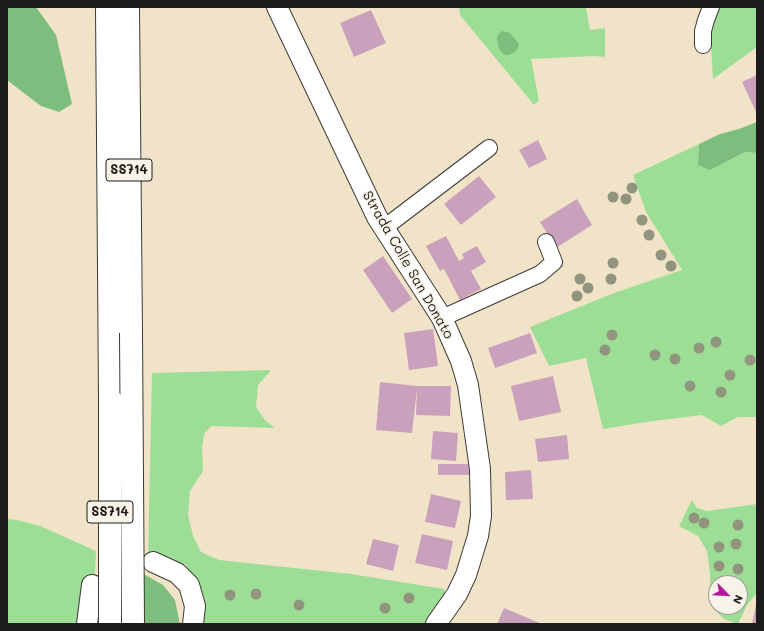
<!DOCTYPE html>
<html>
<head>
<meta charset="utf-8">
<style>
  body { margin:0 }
  #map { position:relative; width:764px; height:631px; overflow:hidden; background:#f1e3c8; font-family:Mali,sans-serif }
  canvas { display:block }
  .frame { position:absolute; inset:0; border:8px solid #1c1c1c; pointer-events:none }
  .north { position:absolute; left:708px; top:575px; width:40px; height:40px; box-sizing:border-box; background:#f7f3e8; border:1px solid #9f9d96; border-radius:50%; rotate:114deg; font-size:11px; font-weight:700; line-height:16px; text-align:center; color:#1c1c1c }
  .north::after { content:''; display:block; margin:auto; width:14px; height:18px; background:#b5179e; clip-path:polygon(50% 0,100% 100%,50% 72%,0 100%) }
</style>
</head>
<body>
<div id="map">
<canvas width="764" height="631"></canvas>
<div class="frame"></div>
<div class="north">N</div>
</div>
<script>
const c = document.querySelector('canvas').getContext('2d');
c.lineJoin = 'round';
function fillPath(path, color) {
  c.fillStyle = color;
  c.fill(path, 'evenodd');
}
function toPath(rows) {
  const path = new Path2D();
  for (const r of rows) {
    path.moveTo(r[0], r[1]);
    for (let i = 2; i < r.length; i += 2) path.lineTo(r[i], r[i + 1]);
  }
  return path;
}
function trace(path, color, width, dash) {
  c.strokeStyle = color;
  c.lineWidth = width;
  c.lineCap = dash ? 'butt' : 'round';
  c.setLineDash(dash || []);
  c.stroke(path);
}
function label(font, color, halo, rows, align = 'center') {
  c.font = font + ' Mali,sans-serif';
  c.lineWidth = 3.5;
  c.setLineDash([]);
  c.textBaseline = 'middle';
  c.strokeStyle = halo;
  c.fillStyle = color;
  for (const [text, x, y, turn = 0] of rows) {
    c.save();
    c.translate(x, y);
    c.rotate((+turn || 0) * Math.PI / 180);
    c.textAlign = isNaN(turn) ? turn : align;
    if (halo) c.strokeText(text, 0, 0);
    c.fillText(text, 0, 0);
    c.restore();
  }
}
fillPath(toPath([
  [459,7,586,7,590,30,605,28,605,57,594,56,531,59,539,101,534,105,460,15],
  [721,7,757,7,757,47,713,79,711,45,712,21],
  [699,144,698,165,728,161,745,152,757,153,757,417,738,417,721,426,702,415,646,422,603,429,586,358,549,366,530,327,614,293,682,270,646,212,633,175],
  [271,370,258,385,256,407,265,420,275,428,211,426,204,434,202,448,203,471,190,491,188,515,193,536,201,552,219,560,351,574,444,589,446,597,428,624,202,624,204,600,185,564,148,558,152,373],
  [692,500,697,508,707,511,757,504,757,593,747,605,738,624,724,619,715,610,710,594,710,574,707,551,698,536,679,526],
  [716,583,740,583,740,607,716,607],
  [7,519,17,520,40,526,96,551,95,575,88,587,83,624,7,624]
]), '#9cde95');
fillPath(toPath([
  [7,7,36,7,56,35,72,104,59,112,41,106,7,80],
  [503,31,510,33,519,44,518,48,515,52,509,55,505,55,501,52,498,46,497,38,498,34],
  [757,122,757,153,745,152,710,170,698,165,699,144,720,134,739,129],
  [142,573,163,585,175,600,180,624,142,624]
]), '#7dbd7e');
fillPath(toPath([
  [371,10,386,43,354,57,340,23],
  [757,75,757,114,742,82],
  [538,140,547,159,529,168,519,150],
  [479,176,496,197,461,225,444,204],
  [577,199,592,225,556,248,540,222],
  [446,236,459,261,464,258,462,254,477,246,486,262,471,271,481,289,460,300,444,269,440,271,426,246],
  [383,256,412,299,392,313,363,270],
  [433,329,438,366,409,370,404,333],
  [530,333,537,353,495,368,488,348],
  [553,376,561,412,519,421,511,386],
  [380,382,417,386,451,386,450,416,416,415,417,389,412,433,376,430],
  [433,431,458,433,456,461,431,459],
  [567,435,569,459,538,462,535,439],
  [438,464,474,464,474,475,438,475],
  [531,470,533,499,506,500,505,472],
  [431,494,461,501,455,528,425,522],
  [422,534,453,541,447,570,415,563],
  [373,539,399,545,393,571,366,564],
  [756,605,757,624,752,624],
  [504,608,542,624,497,624]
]), '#caa1bc');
const minor = toPath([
  [703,45,703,31,706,20,711,7],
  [384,228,489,148],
  [442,318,540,274,554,262,546,242]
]);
const tertiary = toPath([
  [277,7,377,217,442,318,461,361,468,385,480,469,481,516,478,536,466,575,457,594,436,624],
  [153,562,177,573,189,585,195,606,193,624],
  [87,624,92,585]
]);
const trunk = toPath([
  [107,7,110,399],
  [128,7,131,333]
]);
trace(minor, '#3c3a36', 18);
trace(tertiary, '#3c3a36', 22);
trace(trunk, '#3c3a36', 24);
trace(minor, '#fff', 16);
trace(tertiary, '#fff', 20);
trace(trunk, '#fff', 22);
const trunkBridge = toPath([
  [131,333,133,624],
  [110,399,110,624]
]);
trace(trunkBridge, '#3c3a36', 24, []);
trace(trunkBridge, '#fff', 22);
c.fillStyle = '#91957d';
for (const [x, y] of [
  [632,188],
  [613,197],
  [626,199],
  [642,220],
  [649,235],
  [661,255],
  [613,263],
  [671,266],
  [580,279],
  [611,279],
  [588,288],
  [577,296],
  [612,335],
  [716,342],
  [699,348],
  [605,350],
  [655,355],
  [675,359],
  [750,360],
  [730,375],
  [690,386],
  [721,392],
  [694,518],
  [704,523],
  [738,525],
  [736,544],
  [719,547],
  [719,566],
  [738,569],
  [256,594],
  [230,595],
  [409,598],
  [299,605],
  [385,608]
]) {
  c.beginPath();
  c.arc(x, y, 5.5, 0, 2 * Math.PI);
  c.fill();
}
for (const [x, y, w] of [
  [129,170,46],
  [110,512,46]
]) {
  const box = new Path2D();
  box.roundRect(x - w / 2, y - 11, w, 22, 3);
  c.fillStyle = '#f7f3e8';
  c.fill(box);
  trace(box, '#1c1c1c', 1);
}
label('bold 13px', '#1c1c1c', null, [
  ["SS714",129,170],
  ["SS714",110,512]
]);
label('14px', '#1c1c1c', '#f7f3e8', [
  ["Strada Colle San Donato",408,265,60]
]);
</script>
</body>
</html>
